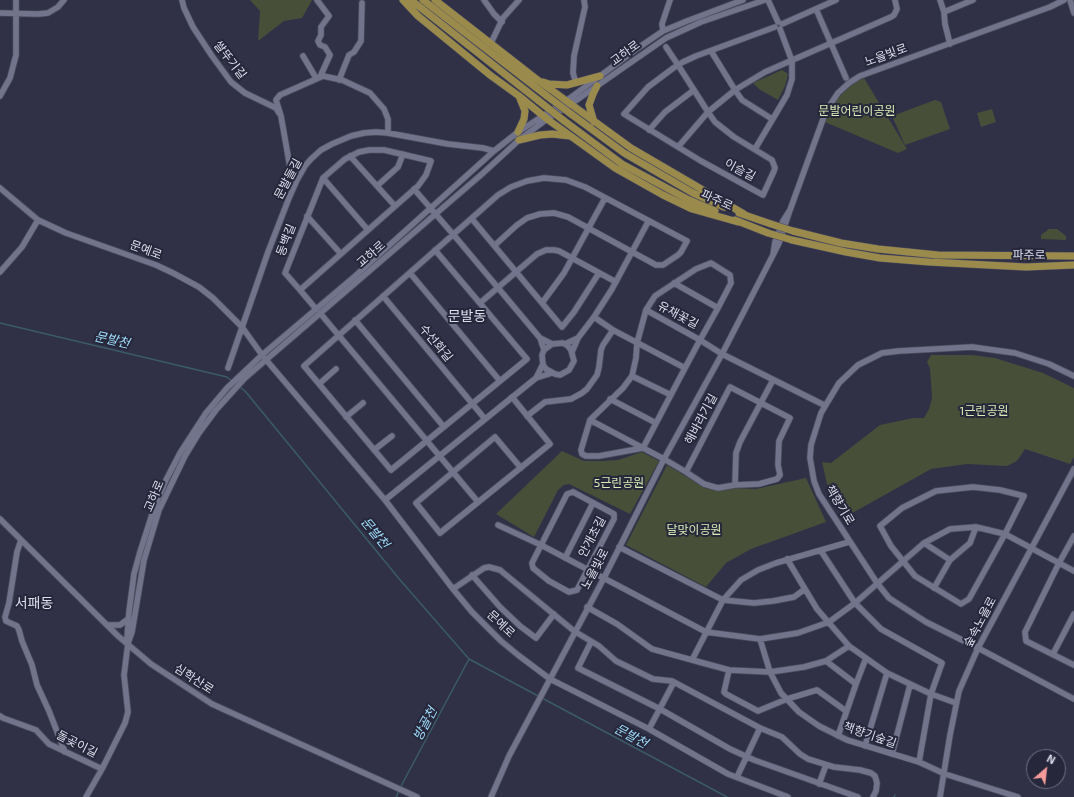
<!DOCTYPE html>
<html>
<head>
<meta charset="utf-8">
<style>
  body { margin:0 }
  #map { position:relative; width:1074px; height:797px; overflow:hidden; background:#303146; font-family:"Exo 2",sans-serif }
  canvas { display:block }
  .north { position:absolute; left:1026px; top:749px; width:40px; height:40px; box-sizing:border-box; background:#26273b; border:1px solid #707182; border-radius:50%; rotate:28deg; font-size:11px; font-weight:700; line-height:16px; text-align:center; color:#dedfed }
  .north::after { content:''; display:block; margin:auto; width:14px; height:18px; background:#f59b99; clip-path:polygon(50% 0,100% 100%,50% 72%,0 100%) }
</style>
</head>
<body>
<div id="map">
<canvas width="1074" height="797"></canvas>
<div class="north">N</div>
</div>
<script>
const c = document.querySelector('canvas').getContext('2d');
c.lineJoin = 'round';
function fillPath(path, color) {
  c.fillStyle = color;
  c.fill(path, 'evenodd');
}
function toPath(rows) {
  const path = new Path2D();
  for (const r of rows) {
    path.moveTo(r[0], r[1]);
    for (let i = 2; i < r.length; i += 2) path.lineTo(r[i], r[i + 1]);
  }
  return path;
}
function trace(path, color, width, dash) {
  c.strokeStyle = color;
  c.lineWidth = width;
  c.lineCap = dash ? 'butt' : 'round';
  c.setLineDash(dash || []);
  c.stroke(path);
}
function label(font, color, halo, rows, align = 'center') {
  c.font = font + ' "Exo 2","Noto Sans KR",sans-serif';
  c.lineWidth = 4;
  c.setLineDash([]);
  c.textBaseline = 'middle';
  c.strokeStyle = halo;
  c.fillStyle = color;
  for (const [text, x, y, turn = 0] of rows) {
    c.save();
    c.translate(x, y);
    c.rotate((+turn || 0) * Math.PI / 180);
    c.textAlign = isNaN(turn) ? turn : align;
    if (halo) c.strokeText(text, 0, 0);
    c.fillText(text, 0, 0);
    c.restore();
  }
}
fillPath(toPath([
  [250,0,312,0,302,18,284,21,258,41,260,11],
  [782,70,788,74,785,86,778,100,759,89,753,83],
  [864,78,907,149,898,153,825,122,832,107,840,96,855,82],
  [935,100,941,102,950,129,905,145,892,116],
  [992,109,996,122,981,127,977,113],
  [1049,229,1057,229,1066,236,1066,240,1041,239,1041,235],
  [931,355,972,355,995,358,1043,373,1074,388,1074,457,1070,464,1025,449,1017,461,1007,466,967,464,931,469,847,516,836,501,827,484,822,462,831,463,880,425,913,418,924,418,929,409,932,398,930,368,927,362],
  [562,451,584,461,602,461,618,460,642,452,659,461,630,514,569,484,564,485,558,490,534,537,496,514],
  [667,465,705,488,716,490,735,488,756,489,806,478,826,522,751,549,726,563,706,587,626,545]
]), '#474f39');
trace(toPath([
  [0,323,227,377,232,381],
  [240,387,245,391,401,581,469,659,727,797],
  [400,788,469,659],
  [396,797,399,791],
  [894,797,895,795]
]), '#3b5b69', 1.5);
const minor = toPath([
  [182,0,184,8,193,27,212,56,231,82,245,93,276,108,279,113],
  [317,0,329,16,321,27,321,35,318,41,320,45,325,47,330,55,320,77],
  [484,0,494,14,502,22],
  [768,0,778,22],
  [940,0,944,12,945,24,950,44],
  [1070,0,1074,13],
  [816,9,846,78],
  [944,12,973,0],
  [0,13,38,14,48,13,58,7,64,0],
  [782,24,836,0],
  [663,31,662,24,670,0],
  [491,43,503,18,519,0],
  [666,47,678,65,708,112,715,122,734,137,772,160,775,168,774,171,763,195,701,161,624,114,648,87,672,69,678,65,683,62,696,56,775,27],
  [711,51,735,90,742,100,772,119],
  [303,56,316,78],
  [339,80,349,55,354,52,361,41,362,3],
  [576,83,573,73,574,56,585,7,584,0],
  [0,96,10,78,16,55,16,0],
  [649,130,665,112,694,90],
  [678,147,708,112,735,90,765,72,891,17,894,15,897,9,895,0],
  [755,149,787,95,792,79,792,61,780,29],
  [350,156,395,206],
  [323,178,368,230],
  [297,180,291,173,281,116,276,100,280,95,323,76,342,80,370,93,384,109,388,119,388,133],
  [377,186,398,167,403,154],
  [0,188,38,220,66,233,156,265,173,273,199,287,213,298,242,327,262,355,385,500,453,589,472,612,501,641,518,655,550,679,649,729,728,774,788,797],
  [414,189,458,240,540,338],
  [790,210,783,221,775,242,773,255,779,243,790,210,826,111,838,93,849,83,860,76,1050,7,1064,0],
  [307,216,341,254],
  [472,219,562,327,574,312,599,273],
  [435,250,527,359,391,470,304,366,498,195,511,187,527,181,544,178,566,180,585,187,687,241,681,252,678,255,663,265,656,265,568,217,554,213,540,214,527,218,517,225,495,245],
  [0,272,22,247,38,220],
  [410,273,500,381],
  [674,283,718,308],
  [300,290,418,186,426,175,431,161,384,150,369,150,359,152,345,159,323,178,285,273,300,290,316,309],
  [383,296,485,419],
  [480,303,537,254,546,250,554,250,559,251,616,282],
  [542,303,564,273,605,198],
  [320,313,478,502],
  [594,317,613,330,685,368],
  [355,320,444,427],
  [578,338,594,317,612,289,648,222],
  [565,344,578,338,572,352],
  [544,350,540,338,552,344,563,343,568,346,571,350,574,361,569,370,560,375,555,374,546,369,543,365,542,355,544,350,552,344],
  [543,364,536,378,552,373],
  [228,368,268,252,289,198,297,180,305,166,311,159,321,150,332,144,351,136,364,133,376,132,388,133,448,144,483,148,494,151],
  [632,376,671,395],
  [1074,376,1049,364,1015,353,972,347,899,351,882,353,858,365,839,383,821,413,811,445,810,458,814,481,819,494,877,583,889,598,926,622,978,648,1074,699],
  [319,384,336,369],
  [730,387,790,418,779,441,778,465,780,475,777,479,759,484,735,485,718,488,704,484,686,472,730,387],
  [512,397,550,444,440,533,416,503,495,437,521,468],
  [610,399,656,423],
  [527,416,545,402,571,399,582,393,587,389,597,375,599,367,601,350,603,345,613,330],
  [346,417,363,403],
  [590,420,623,388,632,376,636,358,637,343,646,310],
  [374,450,392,436],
  [686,472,664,459,643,448,590,420,581,450,582,454,586,456,599,456,643,448,685,368,700,340,718,308,731,283,730,275,711,263,696,269,655,296,646,310,700,340,722,354,824,405],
  [735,485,736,453,740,442,773,380],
  [973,487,1000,490,1024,496,1005,534,969,599,961,604,915,576,891,546,880,526,902,508,936,491,973,487],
  [573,492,614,514,614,519,577,590,569,592,549,581,533,568,532,563,567,494,573,492],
  [385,500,536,378],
  [0,519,118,636,151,664,212,704,417,797],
  [498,525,541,545,706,632,760,639,798,633,829,622,855,603,924,543,950,529,976,527,1005,534,1074,571],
  [1074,536,1059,563,1025,632,1026,641,1074,665],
  [21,540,17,552,9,603,5,617,6,621,17,626,19,630,22,641,32,665,37,685,49,711,65,752],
  [849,542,776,563,758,570,741,580,723,600,692,660,729,670,770,672,804,667,826,661,849,646],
  [924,543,950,560],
  [619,547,723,600,754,603,773,601,794,597,805,589],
  [821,551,855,603,881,629,942,663,931,694,956,703],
  [565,558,593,503],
  [787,559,817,609,849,646,887,673,931,694,919,762],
  [472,575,500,607,520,626,536,638,554,614],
  [934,588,950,560,970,543,976,527],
  [453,589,484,568,489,567,500,570,574,631,599,646,616,661,653,679,672,681,760,728,782,737,800,754,808,759,834,767,860,770,871,773,875,776,877,783,876,791,873,797],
  [587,607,617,624,652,649,692,660],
  [107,625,120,625,128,619],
  [127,639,129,612,134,574,140,552,154,508,166,480,180,453,206,413,227,388,262,355,354,277,494,151,518,132,566,101,638,48,663,31,687,21,743,0],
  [760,639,770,672,781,693,799,712,819,726,847,740,919,762,945,774,1018,797],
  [591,642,578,668,660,709,730,749,754,760,858,797],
  [1053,654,1074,614],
  [826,661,856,684],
  [729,670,724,692,726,694,758,711,787,699,817,690,846,711],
  [0,716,3,718,36,730,49,744,102,769],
  [649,729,674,682],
  [838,736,856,684,866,658],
  [865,746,887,673],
  [892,754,910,685],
  [737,777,760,728],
  [819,784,826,765],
  [86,797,102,769,125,723,128,712,124,675,128,643,132,632,144,560,159,510,185,456,199,433,216,410,245,378,267,359,482,174,519,140,547,119,571,104,666,38,701,22,765,0],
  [491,797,509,756,604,578,664,459,722,354,773,255],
  [940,797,950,735,959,691,978,648,1074,469]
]);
const major = toPath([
  [403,0,418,16,490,75,519,96,547,119,615,168,663,195,692,209,738,222],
  [411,0,539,101],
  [423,0,547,96],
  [435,0,535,78,631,148,744,214],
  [543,82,549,84,567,85,600,76],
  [571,114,624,153,693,193,724,207],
  [563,120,622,164,689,200,715,211],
  [594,122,589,105,593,94,597,86],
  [518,132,524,119,525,111,519,96],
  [519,140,540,135,552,134,570,136],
  [739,213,771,224],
  [735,220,768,233],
  [793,231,841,243,878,249,938,255,1074,256],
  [792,240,846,252,880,258,929,262,1026,267,1074,265]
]);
trace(minor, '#4b4c5e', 7);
trace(major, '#4b4c5e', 8);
trace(minor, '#72748c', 5.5);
trace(major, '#9a8a4c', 7);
const majorBridge = toPath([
  [547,96,571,114],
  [539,101,563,120],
  [771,224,793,231],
  [768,233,792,240]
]);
trace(majorBridge, '#4b4c5e', 8, []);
trace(majorBridge, '#9a8a4c', 7);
label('12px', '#dedfed', '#26273b', [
  ["교하로",625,53,-36],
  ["노을빛로",886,55,-20],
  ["쌀뚜기길",230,60,52],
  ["이슬길",740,170,28],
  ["문발들길",288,179,-62],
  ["파주로",717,200,24],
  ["동백길",286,240,-69],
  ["문예로",146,250,20],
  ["교하로",371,254,-41],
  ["파주로",1029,255],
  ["유채꽃길",678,315,28],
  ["수선화길",436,343,50],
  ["해바라기길",701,419,-62],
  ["교하로",154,496,-67],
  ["책향기로",840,505,59],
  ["안개초길",592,537,-62],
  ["노을빛로",595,569,-62],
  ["숲속노을로",980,622,-62],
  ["문예로",501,624,43],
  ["심학산로",194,679,33],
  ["책향기숲길",870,735,19],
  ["돌곶이길",77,744,27]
]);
label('12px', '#d8ecb5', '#26273b', [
  ["문발어린이공원",857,111],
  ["1근린공원",984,411],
  ["5근린공원",619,483],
  ["달맞이공원",694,530]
]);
label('italic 13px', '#9edcf9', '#26273b', [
  ["문발천",112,340,13],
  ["문발천",375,533,50],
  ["방골천",425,724,-62],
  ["문발천",631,736,28]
]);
label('14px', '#dedfed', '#26273b', [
  ["문발동",467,316],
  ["서패동",34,603]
]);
</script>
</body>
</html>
